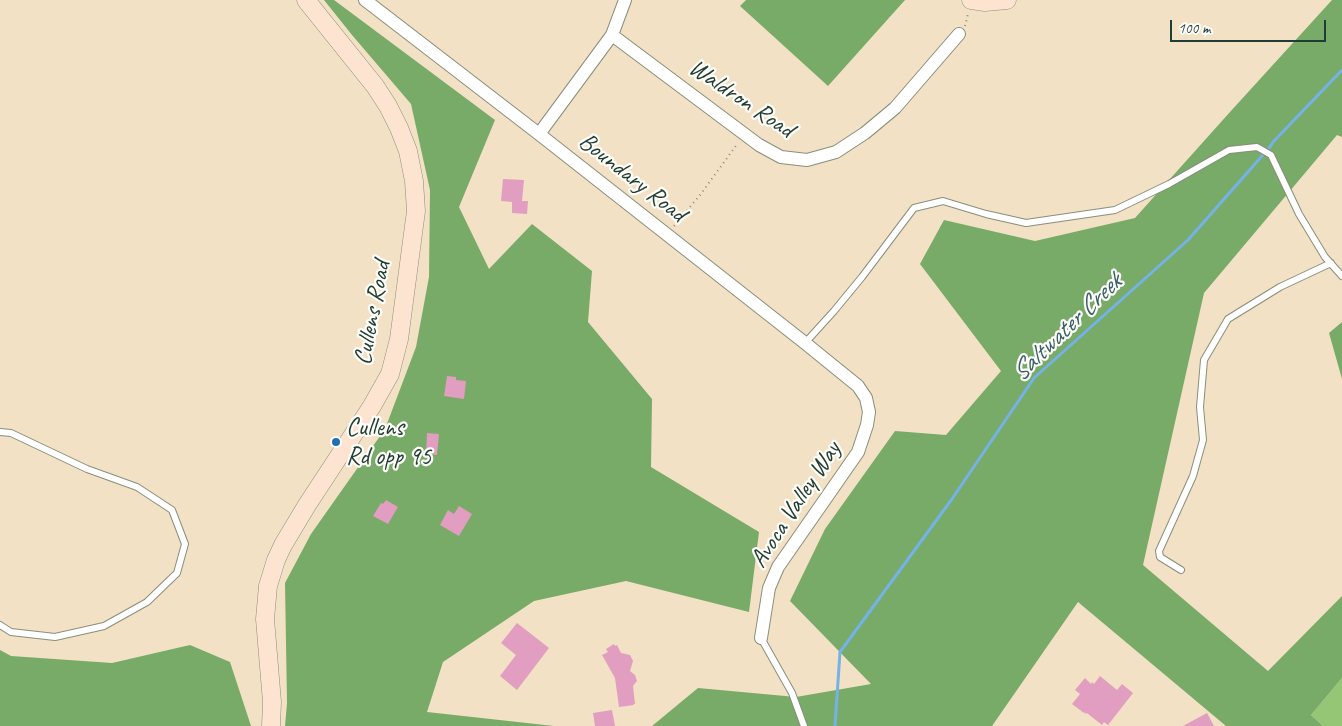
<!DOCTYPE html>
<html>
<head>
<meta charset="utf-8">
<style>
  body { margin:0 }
  #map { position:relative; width:1342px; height:726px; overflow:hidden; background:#f2e1c4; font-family:Caveat,sans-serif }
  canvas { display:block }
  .scale { position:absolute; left:1170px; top:20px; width:156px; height:22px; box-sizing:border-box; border:2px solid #1f3d34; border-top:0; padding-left:6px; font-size:15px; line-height:18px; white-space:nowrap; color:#1f3d34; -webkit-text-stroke:4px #fdfcf7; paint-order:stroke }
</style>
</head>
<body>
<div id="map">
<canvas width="1342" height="726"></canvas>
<div class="scale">100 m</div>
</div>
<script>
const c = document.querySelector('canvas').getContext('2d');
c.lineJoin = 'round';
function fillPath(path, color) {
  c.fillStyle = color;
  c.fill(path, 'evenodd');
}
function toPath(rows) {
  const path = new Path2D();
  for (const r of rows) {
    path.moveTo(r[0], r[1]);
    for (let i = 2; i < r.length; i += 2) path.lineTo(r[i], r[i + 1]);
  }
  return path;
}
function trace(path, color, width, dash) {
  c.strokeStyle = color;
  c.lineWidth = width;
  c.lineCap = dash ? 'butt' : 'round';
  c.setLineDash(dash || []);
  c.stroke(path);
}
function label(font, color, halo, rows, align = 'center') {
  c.font = font + ' Caveat,sans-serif';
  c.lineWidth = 4.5;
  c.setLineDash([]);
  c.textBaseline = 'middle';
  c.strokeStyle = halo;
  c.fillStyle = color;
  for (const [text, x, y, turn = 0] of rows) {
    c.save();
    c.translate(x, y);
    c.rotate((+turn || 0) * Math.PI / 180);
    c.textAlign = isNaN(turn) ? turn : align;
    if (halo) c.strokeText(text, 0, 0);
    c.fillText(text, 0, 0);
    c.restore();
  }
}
fillPath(toPath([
  [1342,678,1342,726,1323,726,1311,715]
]), '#95c676');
fillPath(toPath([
  [324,0,334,0,495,120,459,207,489,269,532,224,592,271,588,322,652,399,651,467,759,532,749,612,626,581,534,601,443,662,427,712,554,726,285,726,287,703,285,583,311,534,385,429,416,347,429,277,430,190,411,104,352,35],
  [746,0,905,0,828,86,740,6],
  [1332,0,1342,0,1342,137,1337,135,1204,293,1143,565,1268,671,1342,596,1342,678,1311,715,1323,726,1226,726,1078,602,992,726,652,726,698,688,796,697,871,684,790,601,825,529,895,431,946,435,1001,371,920,264,944,220,1035,241,1135,218,1230,112],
  [1342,322,1342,379,1329,333],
  [190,645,230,662,251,726,0,726,0,650,11,656,112,663]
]), '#78ab67');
trace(toPath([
  [835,726,840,652,952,499,1034,378,1188,240,1269,148,1274,141,1342,70]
]), '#74b2e7', 3);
fillPath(toPath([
  [503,179,524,180,522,201,528,201,527,214,512,213,512,202,501,201],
  [447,376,456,377,456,380,466,381,464,399,444,396],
  [427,433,439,434,437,455,426,454],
  [386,500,398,507,388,524,373,516,381,503,383,504],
  [459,506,472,514,459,536,440,525,448,510,454,514],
  [517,623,549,648,517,690,500,676,516,655,501,643],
  [614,644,615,646,617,645,621,653,630,655,633,661,630,671,635,675,637,681,633,686,635,704,633,704,634,705,619,707,615,678,602,655,608,652,606,649],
  [1100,676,1117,690,1122,684,1133,693,1108,725,1104,722,1102,725,1087,713,1086,714,1084,712,1084,713,1072,704,1080,694,1075,690,1085,678,1091,684,1092,682,1094,684],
  [612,710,615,726,595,726,593,713],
  [1207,713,1214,726,1183,726]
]), '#e19ec0');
const lane = toPath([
  [805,343,834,311,862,277,914,208,943,201,986,214,1026,223,1115,210,1169,184,1229,150,1257,147,1271,155,1299,214,1325,257,1342,276],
  [0,432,11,433,87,469,137,487,172,510,185,544,177,573,147,602,104,626,55,637,11,632,0,625],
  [1181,570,1160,557,1159,551,1193,476,1203,440,1200,407,1204,360,1228,319,1280,287,1331,263],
  [761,638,792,693,804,726]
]);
const street = toPath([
  [365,0,539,134,805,343,858,386,866,398,869,412,867,425,858,452,778,567,769,588,761,638],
  [612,35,759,145,781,157,807,160,836,152,865,133,895,108,959,34],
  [539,134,612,35,625,0]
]);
const secondary = toPath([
  [971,0,985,2,1007,0],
  [271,726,272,702,265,619,268,586,276,560,283,545,307,505,372,406,390,374,399,339,416,211,414,181,408,151,399,128,388,106,375,86,306,0]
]);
trace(lane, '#888f7c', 8);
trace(street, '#888f7c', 14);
trace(secondary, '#888f7c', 19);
trace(toPath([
  [965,26,968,14],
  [674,226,700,195,738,143]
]), '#888f7c', 2, [1, 4]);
trace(lane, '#fff', 6);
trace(street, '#fff', 12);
trace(secondary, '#fde4d1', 18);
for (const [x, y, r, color] of [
  [336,442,5,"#1f6fb2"]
]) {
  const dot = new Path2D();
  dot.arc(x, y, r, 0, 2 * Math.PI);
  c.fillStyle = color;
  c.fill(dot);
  trace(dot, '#fdfcf7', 2);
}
label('25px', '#1f3d34', '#fdfcf7', [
  ["Waldron Road",741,99,34],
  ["Boundary Road",632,178,38],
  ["Cullens Road",373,313,-79],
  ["Avoca Valley Way",796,505,-57]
]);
label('25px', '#1f3d34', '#fdfcf7', [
  ["Cullens",346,428],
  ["Rd opp 95",346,457]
], 'left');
label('italic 26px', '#39606a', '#fdfcf7', [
  ["Saltwater Creek",1067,328,-44]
]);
</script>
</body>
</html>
